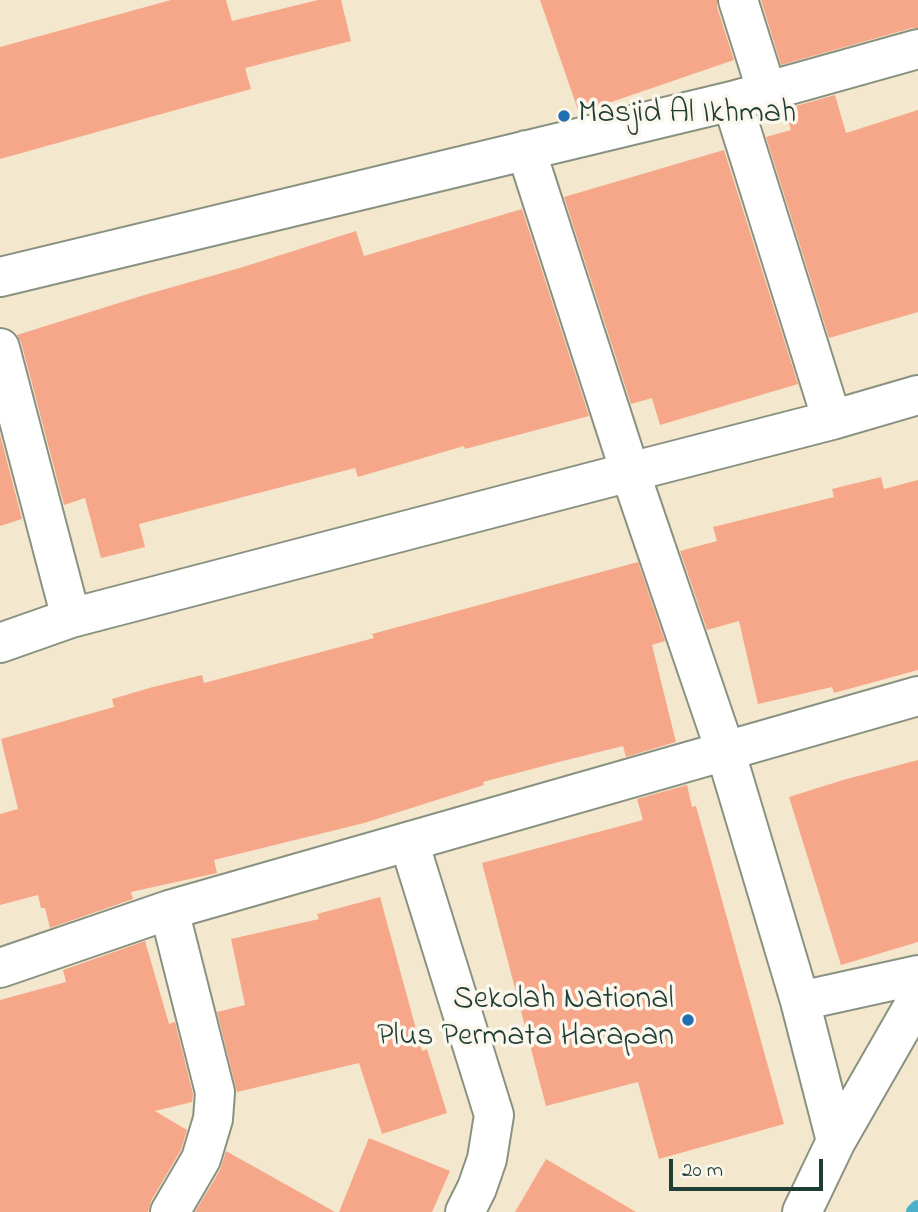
<!DOCTYPE html>
<html>
<head>
<meta charset="utf-8">
<style>
  body { margin:0 }
  #map { position:relative; width:918px; height:1212px; overflow:hidden; background:#f3e7ce; font-family:"Indie Flower",sans-serif }
  canvas { display:block }
  .scale { position:absolute; left:669px; top:1159px; width:154px; height:32px; box-sizing:border-box; border:4px solid #1f3d34; border-top:0; padding-left:9px; font-size:21px; line-height:24px; white-space:nowrap; color:#1f3d34; -webkit-text-stroke:5px #fbf7ec; paint-order:stroke }
</style>
</head>
<body>
<div id="map">
<canvas width="918" height="1212"></canvas>
<div class="scale">20 m</div>
</div>
<script>
const c = document.querySelector('canvas').getContext('2d');
c.lineJoin = 'round';
function toPath(rows) {
  const path = new Path2D();
  for (const r of rows) {
    path.moveTo(r[0], r[1]);
    for (let i = 2; i < r.length; i += 2) path.lineTo(r[i], r[i + 1]);
  }
  return path;
}
function trace(path, color, width, dash) {
  c.strokeStyle = color;
  c.lineWidth = width;
  c.lineCap = dash ? 'butt' : 'round';
  c.setLineDash(dash || []);
  c.stroke(path);
}
function fillPath(path, color) {
  c.fillStyle = color;
  c.fill(path, 'evenodd');
}
function label(font, color, halo, rows, align = 'center') {
  c.font = font + ' "Indie Flower",sans-serif';
  c.lineWidth = 7;
  c.setLineDash([]);
  c.textBaseline = 'middle';
  c.strokeStyle = halo;
  c.fillStyle = color;
  for (const [text, x, y, turn = 0] of rows) {
    c.save();
    c.translate(x, y);
    c.rotate((+turn || 0) * Math.PI / 180);
    c.textAlign = isNaN(turn) ? turn : align;
    if (halo) c.strokeText(text, 0, 0);
    c.fillText(text, 0, 0);
    c.restore();
  }
}
trace(toPath([
  [914,1212,918,1208]
]), '#4bb1ca', 16);
fillPath(toPath([
  [171,0,226,0,232,21,318,0,341,0,351,41,245,68,251,89,0,159,0,47],
  [540,0,717,0,717,7,734,60,579,113],
  [761,0,918,0,918,28,912,28,781,65],
  [835,95,846,133,918,110,918,312,829,338,766,137,791,130,785,109],
  [724,150,798,384,660,425,652,398,631,404,564,197],
  [522,209,589,416,465,449,464,446,358,477,355,468,139,524,145,547,101,558,85,498,64,505,21,342,17,335,141,296,243,267,356,231,364,256],
  [0,434,22,519,0,526],
  [881,477,884,489,918,480,918,670,834,693,832,687,758,704,739,621,707,630,680,551,717,541,713,527,834,497,832,489],
  [638,562,665,641,652,645,676,742,626,757,623,746,551,764,483,782,484,785,364,823,214,860,217,873,131,892,133,899,50,928,45,908,41,908,38,895,0,905,0,814,18,809,1,739,114,707,112,699,153,687,202,675,204,683,374,638,372,634],
  [918,760,918,942,841,965,789,797,843,780],
  [687,785,692,807,696,806,784,1124,659,1159,638,1082,546,1106,482,863,643,820,637,799],
  [380,897,422,1051,427,1049,447,1113,382,1134,359,1063,237,1092,217,1012,245,1005,231,939,319,919,317,914],
  [145,941,169,1024,175,1022,193,1094,192,1102,155,1111,187,1130,181,1150,151,1201,148,1212,0,1212,0,1000,66,982,63,970],
  [369,1138,450,1171,432,1212,339,1212],
  [226,1151,335,1212,195,1212,220,1170],
  [546,1159,636,1212,515,1212]
]), '#f7a789');
const minor = toPath([
  [738,0,767,92],
  [732,101,832,420],
  [526,150,630,472,725,750,800,1001,836,1141],
  [0,277,732,101,918,49],
  [0,348,71,618],
  [0,643,71,618,630,472,832,420,918,395],
  [409,842,494,1115,487,1159,477,1188,465,1212],
  [169,910,215,1092,213,1119,201,1159,170,1212],
  [0,968,169,910,918,696],
  [800,1001,918,975],
  [802,1212,836,1141,918,998]
]);
trace(minor, '#899281', 42);
trace(minor, '#fff', 38);
for (const [x, y, r, color] of [
  [564,116,7,"#1f6fb2"],
  [688,1020,7,"#1f6fb2"]
]) {
  const dot = new Path2D();
  dot.arc(x, y, r, 0, 2 * Math.PI);
  c.fillStyle = color;
  c.fill(dot);
  trace(dot, '#fbf7ec', 2.5);
}
label('32px', '#1f3d34', '#fbf7ec', [
  ["Masjid Al Ikhmah",578,116],
  ["Sekolah National",674,1002,"right"],
  ["Plus Permata Harapan",674,1039,"right"]
], 'left');
</script>
</body>
</html>
